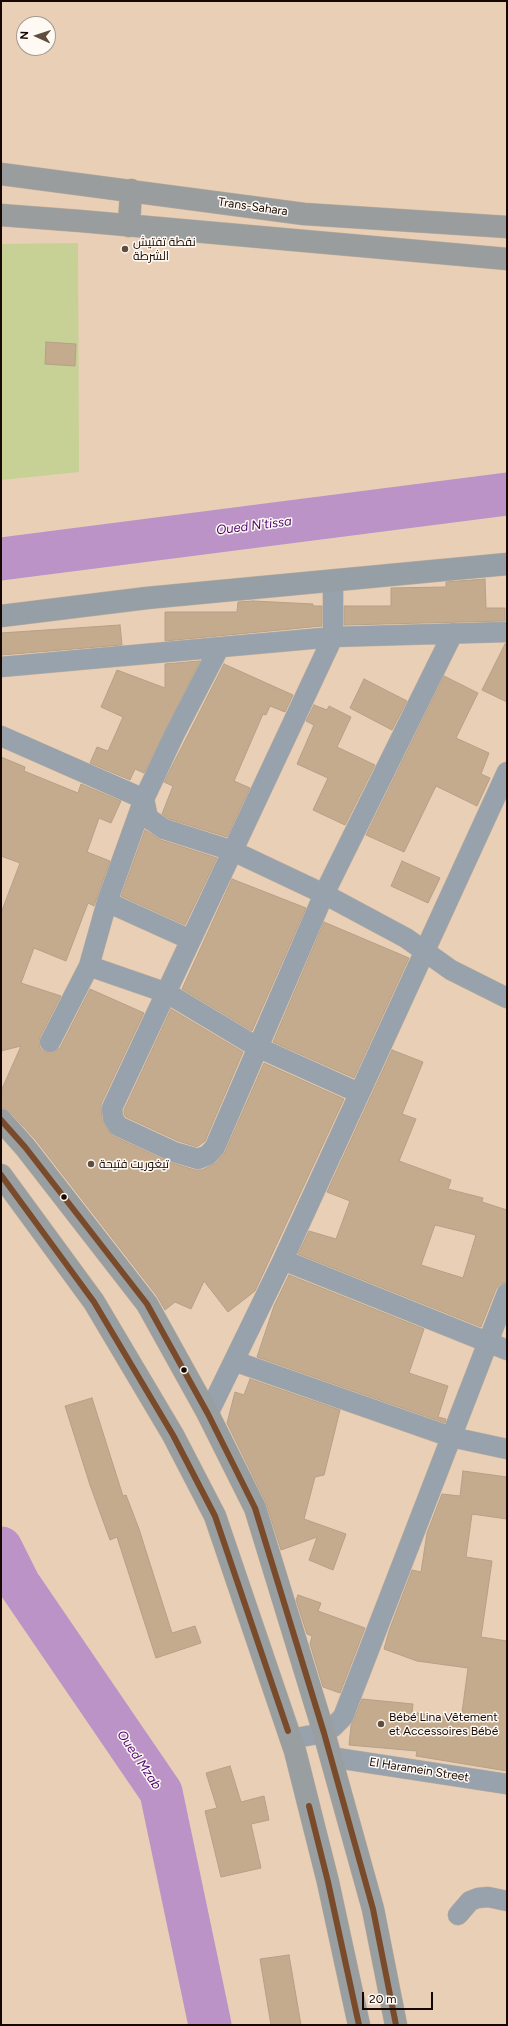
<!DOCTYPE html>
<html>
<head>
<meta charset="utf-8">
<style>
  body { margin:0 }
  #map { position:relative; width:508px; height:2026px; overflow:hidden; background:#e8cfb5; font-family:Figtree,sans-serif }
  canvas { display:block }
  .frame { position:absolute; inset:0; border:2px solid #160700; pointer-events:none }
  .north { position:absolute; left:16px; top:16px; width:40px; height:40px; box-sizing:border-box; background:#fff9f3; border:1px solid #a29892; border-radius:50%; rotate:273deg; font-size:11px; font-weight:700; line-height:16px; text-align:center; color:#160700 }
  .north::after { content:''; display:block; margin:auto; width:14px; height:18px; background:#604d3f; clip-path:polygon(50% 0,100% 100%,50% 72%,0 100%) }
  .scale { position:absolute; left:362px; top:1992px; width:71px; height:18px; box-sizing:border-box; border:2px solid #160700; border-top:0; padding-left:5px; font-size:12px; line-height:14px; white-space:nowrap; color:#160700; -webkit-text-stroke:3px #fff9f3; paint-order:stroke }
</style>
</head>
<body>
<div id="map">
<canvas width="508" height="2026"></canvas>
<div class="frame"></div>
<div class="north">N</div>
<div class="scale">20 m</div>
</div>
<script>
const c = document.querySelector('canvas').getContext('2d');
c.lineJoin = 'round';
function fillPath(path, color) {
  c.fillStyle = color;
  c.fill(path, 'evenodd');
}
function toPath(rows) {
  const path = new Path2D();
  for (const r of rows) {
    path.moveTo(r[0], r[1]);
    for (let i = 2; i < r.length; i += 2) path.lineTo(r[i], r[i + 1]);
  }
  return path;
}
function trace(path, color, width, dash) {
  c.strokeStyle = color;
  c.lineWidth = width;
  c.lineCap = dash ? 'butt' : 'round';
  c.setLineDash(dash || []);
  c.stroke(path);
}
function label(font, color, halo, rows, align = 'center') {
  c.font = font + ' Figtree,Cairo,sans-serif';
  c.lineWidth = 3;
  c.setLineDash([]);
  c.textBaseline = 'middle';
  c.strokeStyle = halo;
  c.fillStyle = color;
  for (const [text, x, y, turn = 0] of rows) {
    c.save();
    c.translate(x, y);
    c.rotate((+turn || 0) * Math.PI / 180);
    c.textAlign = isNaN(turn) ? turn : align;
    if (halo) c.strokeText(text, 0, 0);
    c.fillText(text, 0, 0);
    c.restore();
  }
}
fillPath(toPath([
  [78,243,79,472,1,480,1,244]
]), '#c7d196');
trace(toPath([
  [1,559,507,494],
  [1,1548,19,1584,161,1792,210,2025]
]), '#bb93c7', 43);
const building = toPath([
  [46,342,76,344,75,366,45,364,46,342],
  [485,579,486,608,505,608,505,621,344,625,344,606,391,606,391,588,446,587,446,582,485,579],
  [253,601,313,604,313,606,322,606,322,626,165,641,165,612,237,612,238,602,253,601],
  [120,625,122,645,1,655,1,633,120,625],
  [505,644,507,644,507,702,482,690,505,644],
  [200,661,144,773,135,769,130,780,90,763,97,747,108,751,123,717,101,707,117,670,165,688,165,664,200,661],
  [224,664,293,695,285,712,270,706,266,715,263,714,234,781,250,788,227,837,169,819,162,814,173,786,164,782,224,664],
  [444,676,478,693,456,738,489,753,481,774,490,778,477,806,436,786,404,852,366,835,444,676],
  [364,679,407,701,392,730,350,708,364,679],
  [314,705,327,710,329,706,351,717,337,747,375,765,345,825,313,810,328,778,297,764,314,725,306,721,314,705],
  [1,757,25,767,24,771,78,793,81,784,121,801,111,823,99,818,87,852,110,861,94,906,88,903,66,961,34,948,21,983,61,996,40,1037,40,1048,45,1052,51,1053,60,1048,90,989,144,1013,101,1104,102,1119,109,1132,113,1136,169,1162,195,1170,202,1170,216,1163,225,1152,264,1063,344,1099,255,1291,228,1312,204,1281,191,1309,175,1302,165,1310,157,1296,35,1139,10,1112,1,1107,1,1091,21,1046,1,1051,1,913,20,863,1,856,1,757],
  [145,830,161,840,217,858,185,925,121,896,145,830],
  [402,861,440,878,428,903,391,886,402,861],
  [232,879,306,908,252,1031,182,989,232,879],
  [324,922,409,958,354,1078,273,1042,324,922],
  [171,1009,243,1052,205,1141,197,1147,178,1141,126,1117,124,1114,124,1110,171,1009],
  [392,1050,423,1062,402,1114,416,1119,399,1161,451,1180,448,1189,483,1198,482,1202,507,1210,507,1282,500,1284,496,1289,481,1327,298,1254,309,1231,336,1239,350,1201,327,1192,392,1050],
  [435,1225,476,1235,463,1278,421,1265,435,1225],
  [289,1275,424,1329,409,1373,448,1386,438,1417,446,1419,445,1423,257,1357,274,1306,289,1275],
  [250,1379,340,1410,324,1475,315,1477,304,1519,346,1534,333,1570,309,1560,317,1537,281,1550,266,1503,227,1423,235,1392,244,1395,250,1379],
  [92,1398,123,1496,126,1495,139,1529,172,1633,195,1626,201,1643,156,1658,117,1537,110,1540,90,1485,65,1406,92,1398],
  [463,1471,507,1477,507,1519,472,1514,466,1557,492,1561,481,1637,507,1641,507,1771,416,1756,417,1751,349,1745,351,1726,362,1699,413,1704,412,1712,461,1720,468,1668,417,1661,384,1649,389,1631,412,1570,421,1572,427,1533,442,1494,460,1496,463,1471],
  [298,1595,321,1603,318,1611,365,1628,340,1693,323,1687,310,1644,312,1636,307,1634,296,1600,298,1595],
  [230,1766,241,1802,264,1796,269,1820,251,1824,261,1868,221,1877,205,1811,217,1808,206,1773,230,1766],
  [289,1955,301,2025,271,2025,260,1959,289,1955]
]);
fillPath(building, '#c4ab8e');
trace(building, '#b5a088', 1);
const minor = toPath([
  [333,581,333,637,112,1108,113,1118,118,1126,174,1152,198,1159,208,1155,215,1147,324,894,453,633],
  [1,667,333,637,507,632],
  [1,736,144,799,148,818,164,829,233,851,324,894,406,938,451,970,507,998],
  [107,902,191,940],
  [89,966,167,993,257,1047,359,1093],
  [50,1042,89,966,107,902,144,799,174,735,219,648],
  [283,1260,507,1350],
  [234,1361,451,1437,507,1449],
  [208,1414,283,1260,507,772],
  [290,1739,324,1733,333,1727,343,1717,507,1293],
  [330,1757,507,1784],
  [458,1915,470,1901,478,1898,488,1897,507,1901]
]);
const secondary = toPath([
  [1,616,147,598,507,564]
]);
const primary = toPath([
  [1,1120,25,1147,147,1304,208,1414,255,1508,324,1733,373,1909,396,2025],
  [1,1175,94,1302,173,1435,215,1516,295,1751,328,1882,359,2025]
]);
const trunk = toPath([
  [1,174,304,214,507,227],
  [1,215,80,221,507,259],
  [129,226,131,190]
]);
trace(minor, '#c2af9c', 21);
trace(secondary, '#c2af9c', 23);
trace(primary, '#c2af9c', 23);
trace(trunk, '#c2af9c', 23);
trace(minor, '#97a2ac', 20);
trace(secondary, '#969fa5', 22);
trace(primary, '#999ea0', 22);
trace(trunk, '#9a9d9e', 22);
trace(toPath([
  [1,1120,25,1147,147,1304,208,1414,255,1508,324,1733,373,1909,396,2025],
  [1,1175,94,1302,173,1435,215,1516,288,1731],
  [309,1806,328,1882,359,2025]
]), '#7a4b2a', 6);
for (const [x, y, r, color] of [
  [125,249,4,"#604d3f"],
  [91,1164,4,"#604d3f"],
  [64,1197,3.5,"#160700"],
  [184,1370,3.5,"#160700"],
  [381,1724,4,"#604d3f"]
]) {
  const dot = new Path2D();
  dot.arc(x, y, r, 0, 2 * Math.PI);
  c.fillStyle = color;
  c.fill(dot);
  trace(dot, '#fff9f3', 1.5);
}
label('12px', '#160700', '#fff9f3', [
  ["Trans-Sahara",253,207,8],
  ["El Haramein Street",419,1770,9]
]);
label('12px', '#160700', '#fff9f3', [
  ["نقطة تفتيش",133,242],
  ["الشرطة",133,256],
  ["تيغوريت فتيحة",99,1164],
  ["Bébé Lina Vêtement",389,1717],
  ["et Accessoires Bébé",389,1731]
], 'left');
label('italic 13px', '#4c0372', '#fff9f3', [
  ["Oued N'tissa",254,526,-7],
  ["Oued Mzab",139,1760,56]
]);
</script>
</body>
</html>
